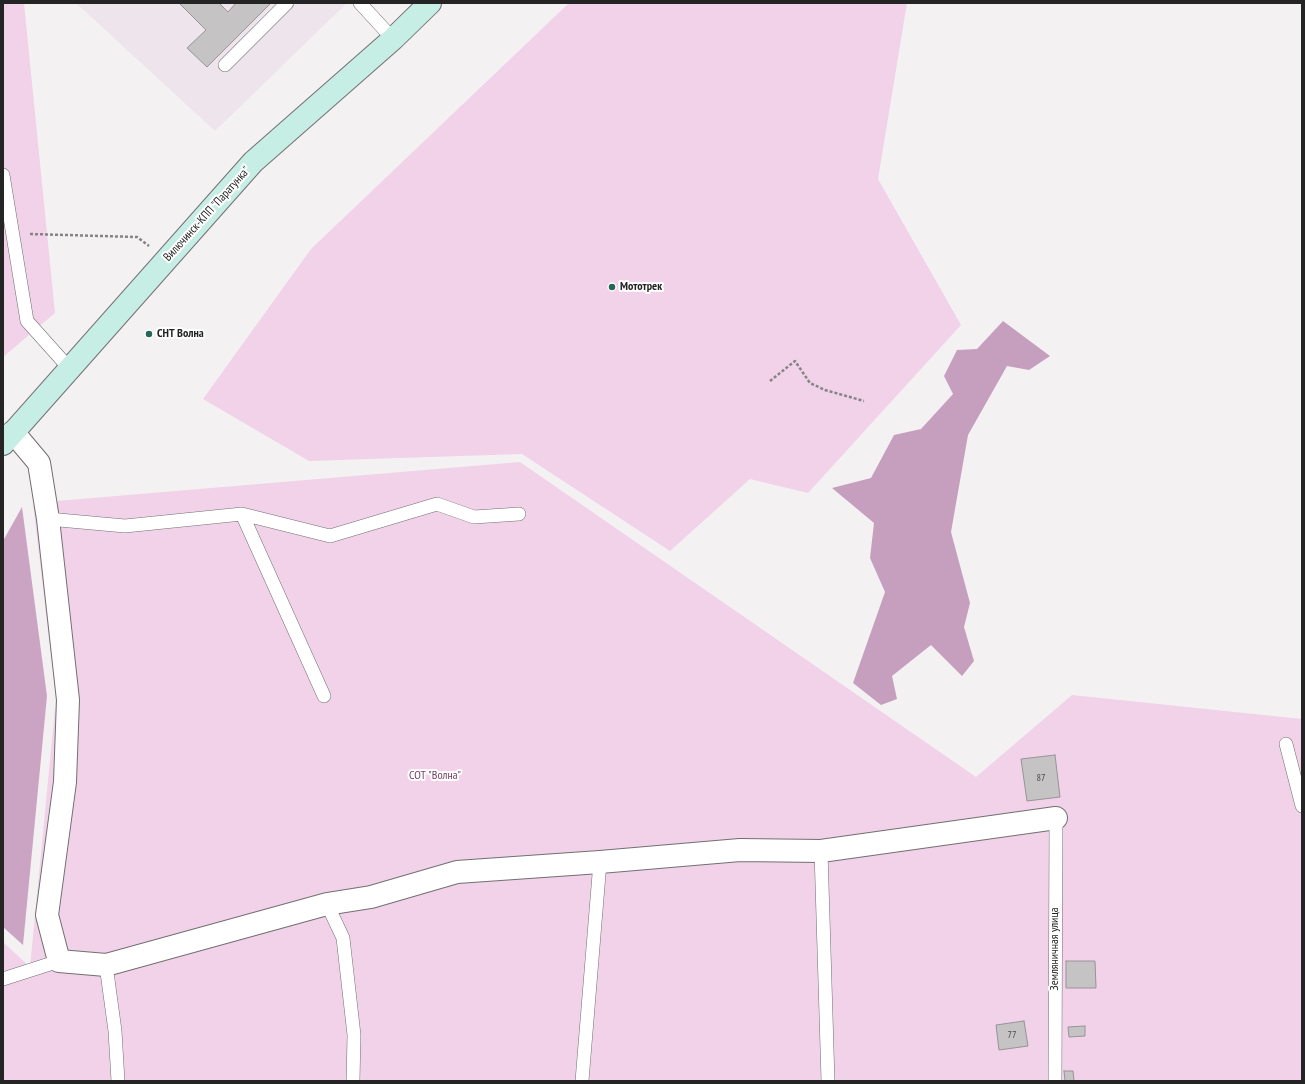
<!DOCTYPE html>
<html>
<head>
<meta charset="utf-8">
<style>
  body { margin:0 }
  #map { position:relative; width:1305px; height:1084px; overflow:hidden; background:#f4f1f3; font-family:"PT Sans Narrow",sans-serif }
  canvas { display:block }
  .frame { position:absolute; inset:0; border:4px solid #252424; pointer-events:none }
</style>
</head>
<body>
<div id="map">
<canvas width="1305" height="1084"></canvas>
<div class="frame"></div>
</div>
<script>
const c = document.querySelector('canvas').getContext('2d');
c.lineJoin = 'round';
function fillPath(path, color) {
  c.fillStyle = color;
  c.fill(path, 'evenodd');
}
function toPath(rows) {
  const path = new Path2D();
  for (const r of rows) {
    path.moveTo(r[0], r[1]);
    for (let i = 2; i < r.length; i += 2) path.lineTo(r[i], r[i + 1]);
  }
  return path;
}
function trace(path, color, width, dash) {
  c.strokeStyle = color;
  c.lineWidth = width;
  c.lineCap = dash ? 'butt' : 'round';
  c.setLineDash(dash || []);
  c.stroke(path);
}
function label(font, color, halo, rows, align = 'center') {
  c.font = font + ' "PT Sans Narrow",sans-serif';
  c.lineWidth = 4;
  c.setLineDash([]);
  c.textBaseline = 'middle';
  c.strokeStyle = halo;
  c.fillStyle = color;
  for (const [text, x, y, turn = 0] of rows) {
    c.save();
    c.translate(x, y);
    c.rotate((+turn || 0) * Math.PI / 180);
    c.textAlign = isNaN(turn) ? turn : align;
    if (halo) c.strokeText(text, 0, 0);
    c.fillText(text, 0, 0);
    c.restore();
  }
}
fillPath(toPath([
  [76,3,347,3,215,131]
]), '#eee4eb');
fillPath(toPath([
  [3,3,24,3,55,313,3,357],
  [569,3,907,3,878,179,961,325,808,493,750,479,670,551,522,454,309,461,203,399,311,249],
  [520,462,976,777,1072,695,1302,719,1302,1081,3,1081,3,942,30,967,56,698,33,503]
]), '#f1d2e9');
fillPath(toPath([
  [22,507,47,696,23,945,3,927,3,541]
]), '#cca4c3');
fillPath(toPath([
  [1003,321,1050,356,1029,370,1007,366,968,435,951,532,970,603,964,627,974,661,962,676,931,645,892,676,897,699,881,705,853,683,885,592,870,558,874,523,832,488,871,478,894,435,921,429,953,394,944,376,957,350,977,349]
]), '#c79fbe');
const building = toPath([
  [179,3,219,3,228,12,236,3,271,3,207,67,187,48,206,30,179,3],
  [1055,755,1060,797,1027,801,1021,759,1055,755],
  [1066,961,1095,961,1096,988,1066,988,1066,961],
  [1024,1021,1028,1046,999,1050,996,1025,1024,1021],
  [1085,1026,1085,1036,1069,1037,1068,1027,1085,1026],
  [1064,1071,1073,1071,1074,1081,1065,1081,1064,1071]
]);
fillPath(building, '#c6c3c5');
trace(building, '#979496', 1);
const service = toPath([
  [360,3,393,39],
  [225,65,287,3],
  [3,175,27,321,69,368],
  [242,514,324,696],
  [48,519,125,526,242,514,330,536,437,504,474,517,519,514],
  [1286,744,1302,806],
  [821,851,828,1081],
  [327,904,343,938,354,1035,353,1081],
  [106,965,115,1031,118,1081],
  [3,979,59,961],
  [582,1081,600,862],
  [1055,1081,1056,818]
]);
const minor = toPath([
  [13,432,39,463,48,519,68,700,65,782,47,915,59,961,106,965,327,904,371,897,457,872,600,862,740,850,821,851,1056,818]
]);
const secondary = toPath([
  [3,444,253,162,393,39,430,3]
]);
trace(service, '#726f71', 14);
trace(minor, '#726f71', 24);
trace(secondary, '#726f71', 24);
trace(toPath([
  [30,234,137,237,149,246],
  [770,381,795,361,810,383,825,390,864,401]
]), '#858484', 2.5, [3, 2]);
trace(service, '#fff', 13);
trace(minor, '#fff', 22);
trace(secondary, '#c7eee5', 22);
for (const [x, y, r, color] of [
  [612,287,4,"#266858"],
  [149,334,4,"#266858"]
]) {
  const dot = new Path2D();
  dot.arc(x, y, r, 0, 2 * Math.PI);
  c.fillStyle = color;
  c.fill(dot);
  trace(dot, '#fff', 1.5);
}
label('10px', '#4d4c4c', null, [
  ["87",1041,778],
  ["77",1012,1035]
]);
label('12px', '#252424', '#fff', [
  ["Вилючинск-КПП \"Паратунка\"",207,214,-48],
  ["Земляничная улица",1055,949,-90]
]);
label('bold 12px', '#252424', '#fff', [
  ["Мототрек",620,287],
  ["СНТ Волна",157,334]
], 'left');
label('12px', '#723e68', '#fff', [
  ["СОТ \"Волна\"",435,776]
]);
</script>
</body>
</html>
